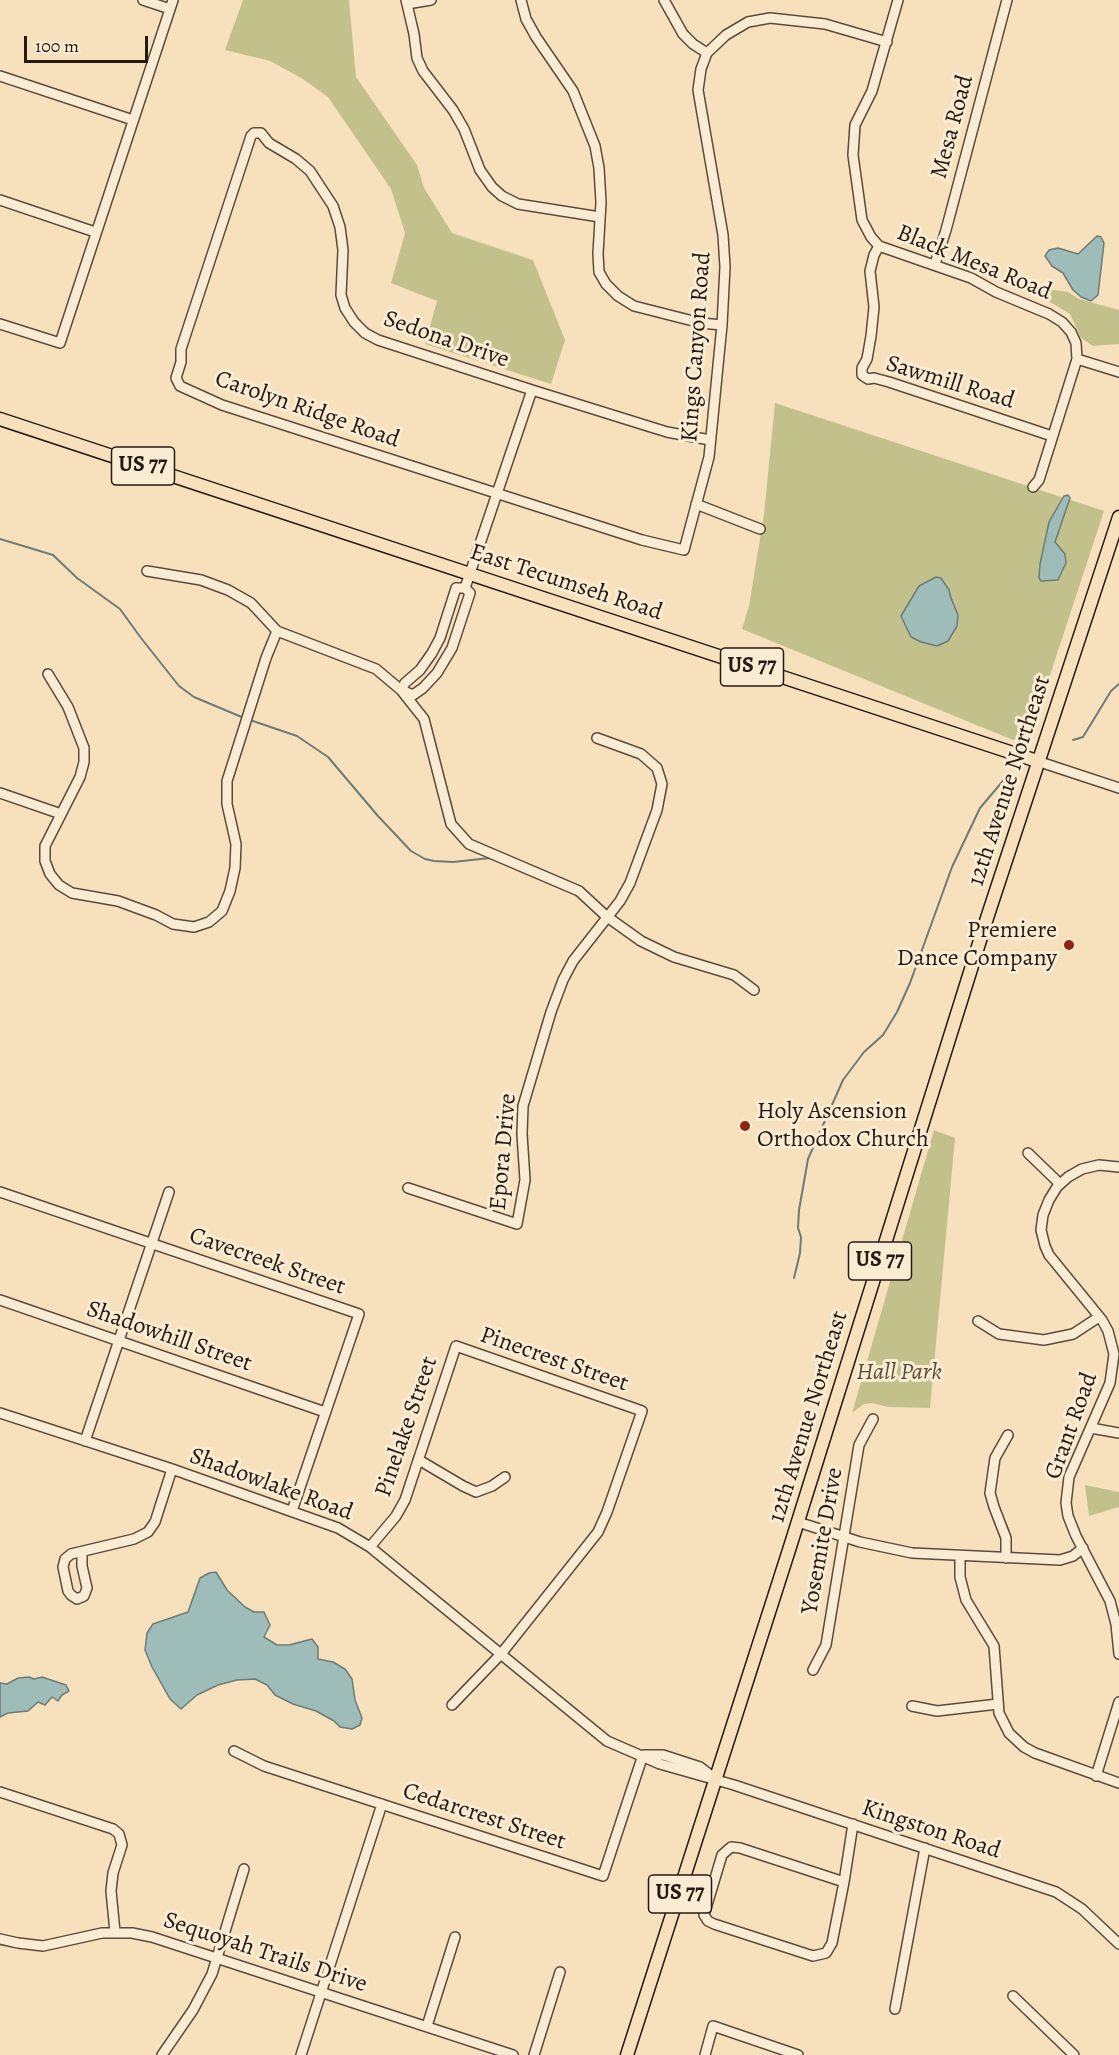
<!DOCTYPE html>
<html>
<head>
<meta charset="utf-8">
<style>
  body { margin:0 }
  #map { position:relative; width:1119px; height:2055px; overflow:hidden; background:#f6e1bc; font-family:Alegreya,serif }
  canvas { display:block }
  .scale { position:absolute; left:24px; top:36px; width:124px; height:27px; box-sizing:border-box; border:3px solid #271914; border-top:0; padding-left:8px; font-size:18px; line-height:21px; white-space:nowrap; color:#271914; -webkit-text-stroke:4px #f9ecd3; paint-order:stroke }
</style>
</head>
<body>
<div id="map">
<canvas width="1119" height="2055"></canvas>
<div class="scale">100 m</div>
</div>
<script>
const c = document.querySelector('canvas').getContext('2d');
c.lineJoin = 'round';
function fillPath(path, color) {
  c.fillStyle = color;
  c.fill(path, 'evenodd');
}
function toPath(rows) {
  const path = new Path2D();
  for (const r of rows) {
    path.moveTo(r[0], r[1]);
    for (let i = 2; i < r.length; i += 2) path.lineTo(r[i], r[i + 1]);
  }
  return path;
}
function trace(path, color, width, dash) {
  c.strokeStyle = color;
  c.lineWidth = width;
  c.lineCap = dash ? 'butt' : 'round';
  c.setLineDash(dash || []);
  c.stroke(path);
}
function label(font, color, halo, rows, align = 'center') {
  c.font = font + ' Alegreya,serif';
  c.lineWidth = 6;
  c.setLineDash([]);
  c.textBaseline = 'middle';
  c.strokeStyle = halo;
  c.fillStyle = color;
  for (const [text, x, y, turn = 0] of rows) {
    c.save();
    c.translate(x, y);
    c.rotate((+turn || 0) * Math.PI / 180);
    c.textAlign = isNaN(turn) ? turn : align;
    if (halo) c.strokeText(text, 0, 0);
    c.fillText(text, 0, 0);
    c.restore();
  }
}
fillPath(toPath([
  [243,0,349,0,356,77,417,165,424,188,452,233,533,260,565,340,551,384,425,344,437,301,391,283,405,233,391,189,328,97,303,79,270,61,225,50],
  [1040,288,1068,292,1079,299,1119,310,1119,344,1093,346,1081,338,1070,314,1045,299],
  [775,403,1104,511,1031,733,1013,740,742,629,749,606,764,514],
  [934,1130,955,1138,930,1408,888,1407,872,1403,864,1404,852,1413],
  [1085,1485,1119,1492,1119,1507,1089,1516]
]), '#c2c18c');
const water = toPath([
  [1097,236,1101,237,1104,243,1098,295,1091,301,1081,297,1073,290,1063,273,1052,266,1045,256,1049,250,1058,248,1078,254,1097,236],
  [1068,495,1070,498,1055,542,1065,554,1066,563,1058,580,1041,581,1039,578,1040,564,1049,522,1064,496,1068,495],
  [936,577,941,578,949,590,951,598,958,615,957,626,948,641,937,646,921,642,911,637,901,616,919,586,936,577],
  [216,1572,227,1590,245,1607,254,1612,264,1612,270,1625,264,1637,277,1645,289,1645,312,1639,318,1647,318,1659,333,1662,345,1669,352,1679,355,1700,362,1718,360,1725,352,1729,340,1727,334,1721,316,1711,293,1704,275,1695,267,1685,255,1679,237,1680,218,1685,197,1695,181,1709,170,1699,152,1667,145,1650,147,1633,153,1624,188,1612,200,1578,209,1573,216,1572],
  [29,1677,34,1679,42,1677,66,1685,69,1691,62,1695,58,1701,52,1697,45,1705,38,1702,28,1711,8,1713,0,1717,0,1683,7,1684,18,1678,29,1677]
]);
fillPath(water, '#9ebcb8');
trace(water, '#6e7b76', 1.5);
trace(toPath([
  [0,539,53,555,77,578,120,609,141,638,179,686,194,697,244,718],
  [250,720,297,736,328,757,378,816,411,851,425,859,434,861,453,862,490,858,495,860],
  [1073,740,1083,737,1111,691,1119,684],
  [794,1278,800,1253,801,1237,798,1228,799,1210,808,1159,843,1080,864,1052,883,1035,897,1012,910,983,952,867,980,808,1008,775]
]), '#6e7b76', 2);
const minor = toPath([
  [143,0,170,9],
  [406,0,414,34,417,58,423,71,453,110,464,129,480,170,492,187,502,196,518,204,600,217],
  [521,0,526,19,536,37,573,91,595,146,599,168,601,202,598,254,599,272,606,284,618,296,634,306,701,323,722,325],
  [664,0,683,34,693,44,707,53],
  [898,0,872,91,855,125,853,155,862,220,871,237,879,246,971,278,996,292,1049,314,1062,322,1071,332,1076,343,1077,359,1039,480,1033,487],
  [407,4,431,0],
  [0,76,133,120],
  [0,200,95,232],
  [879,246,874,255,870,271,874,307,871,336,867,359,862,368,862,375,868,379,874,378,889,382,1052,436],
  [935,264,946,230,1007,0],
  [0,324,60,343,173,0],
  [1077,359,1119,372],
  [710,440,667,432,532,390,378,340,365,333,354,322,345,308,341,295,343,250,340,227,333,206,310,171,296,159,269,143,261,133,254,133,251,136,181,349,181,362,176,378,180,386,222,405,642,540,684,550,709,457,722,325,725,267,723,235,698,90,701,69,707,53,726,35,748,22,770,18,825,24,887,42],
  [696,504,760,529],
  [147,571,201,580,228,590,251,603,277,631,376,669,401,690,424,719,451,824,469,844,579,891,606,916,641,941,674,957,734,975,754,990],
  [456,588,465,588,470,593,452,648,437,673,423,688,413,695,401,690,405,683,420,670,432,653,440,638,456,588],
  [465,588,532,390],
  [48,674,68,707,84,748,84,762,80,777,45,846,45,861,50,874,59,885,72,893,118,901,156,915,173,924,194,927,209,922,222,911,230,891,235,868,236,844,227,804,227,781,266,658,277,631],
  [1037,761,1119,788],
  [0,793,61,814],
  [1028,1153,1060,1184],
  [1119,1167,1099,1165,1082,1169,1068,1177,1057,1187,1049,1200,1043,1215,1041,1230,1045,1246,1049,1255,1102,1320,1108,1331,1114,1354,1110,1383,1069,1477,1066,1503,1068,1516,1076,1536,1110,1601,1116,1624,1119,1654],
  [408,1188,517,1224,525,1180,522,1134,523,1106,551,1012,563,980,573,961,620,901,630,883,657,810,662,784,657,768,641,754,597,738],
  [0,1192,359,1314,292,1511],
  [0,1300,325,1412],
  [978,1321,999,1334,1044,1340,1073,1334,1099,1317],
  [0,1413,172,1469,338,1528,370,1547,607,1741,660,1764,734,1785,1056,1892,1082,1909,1119,1944],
  [1091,1428,1119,1433],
  [85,1441,169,1192],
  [419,1460,463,1486,476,1492,492,1486,505,1477],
  [798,1522,860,1542,912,1553,1060,1560,1073,1556,1083,1548],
  [370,1547,396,1516,405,1500,456,1346,642,1411,607,1512,598,1532,501,1654,452,1705],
  [82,1552,82,1566,87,1588,84,1596,77,1599,71,1595,68,1591,63,1567,65,1559,71,1554,134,1539,148,1532,155,1522,172,1469],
  [960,1556,960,1577,966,1600,994,1646,999,1713,1009,1733,1024,1747,1035,1753,1119,1783],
  [1006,1558,1006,1538,994,1507,990,1493,995,1458,1008,1435],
  [813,1670,826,1645,859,1445,873,1419],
  [912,1706,937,1711,998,1704],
  [234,1751,264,1766,603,1876,643,1755],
  [645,1755,663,1755,700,1767,713,1777],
  [1096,1776,1119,1702],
  [0,1792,113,1829,119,1834,122,1845,113,1873,111,1891,115,1932],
  [844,1882,740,1848,731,1847,722,1855,704,1915,708,1921,714,1924,813,1956,826,1953,832,1943,844,1882,853,1824],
  [0,1939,18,1943,43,1946,102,1933,132,1933,152,1937,513,2055],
  [1013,1996,1074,2055],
  [895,2009,925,1848],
  [427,2026,455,1937],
  [162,2055,193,2010,212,1974,244,1869],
  [301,2055,382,1804],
  [534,2055,560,1972],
  [705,2055,713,2026,798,2055]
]);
const major = toPath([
  [0,419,1037,761],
  [627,2055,789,1550,987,918,1119,517]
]);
trace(minor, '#5b4b3e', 12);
trace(major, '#271914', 15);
trace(minor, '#f9ecd3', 9);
trace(major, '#f6e1bc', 12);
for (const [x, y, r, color] of [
  [1069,945,6,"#8f2418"],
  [745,1126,6,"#8f2418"]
]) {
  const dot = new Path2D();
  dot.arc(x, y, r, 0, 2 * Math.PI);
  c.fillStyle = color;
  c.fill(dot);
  trace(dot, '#f9ecd3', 2);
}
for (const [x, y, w] of [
  [143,466,63],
  [752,667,63],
  [880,1261,63],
  [680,1894,63]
]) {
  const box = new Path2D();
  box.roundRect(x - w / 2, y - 19, w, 38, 4.5);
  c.fillStyle = '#f9ecd3';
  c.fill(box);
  trace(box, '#271914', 1.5);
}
label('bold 22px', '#271914', null, [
  ["US 77",143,466],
  ["US 77",752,667],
  ["US 77",880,1261],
  ["US 77",680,1894]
]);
label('24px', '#271914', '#f9ecd3', [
  ["Mesa Road",953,127,-75],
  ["Black Mesa Road",974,263,22],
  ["Sedona Drive",446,340,19],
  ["Kings Canyon Road",697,347,-86],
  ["Sawmill Road",950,383,17],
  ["Carolyn Ridge Road",307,410,19],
  ["East Tecumseh Road",566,583,18],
  ["12th Avenue Northeast",1010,781,-72],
  ["Epora Drive",504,1152,-85],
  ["Cavecreek Street",267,1262,19],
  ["Shadowhill Street",169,1337,19],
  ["Pinecrest Street",554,1360,19],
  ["12th Avenue Northeast",809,1417,-73],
  ["Grant Road",1072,1426,-70],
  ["Pinelake Street",407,1427,-71],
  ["Shadowlake Road",271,1485,20],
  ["Yosemite Drive",823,1541,-80],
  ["Cedarcrest Street",484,1817,18],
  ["Kingston Road",931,1830,18],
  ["Sequoyah Trails Drive",265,1953,18]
]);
label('24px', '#271914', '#f9ecd3', [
  ["Premiere",1057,931],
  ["Dance Company",1057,959],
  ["Holy Ascension",757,1112,"left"],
  ["Orthodox Church",757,1140,"left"]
], 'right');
label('italic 24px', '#564b38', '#f9ecd3', [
  ["Hall Park",899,1373]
]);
</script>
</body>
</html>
